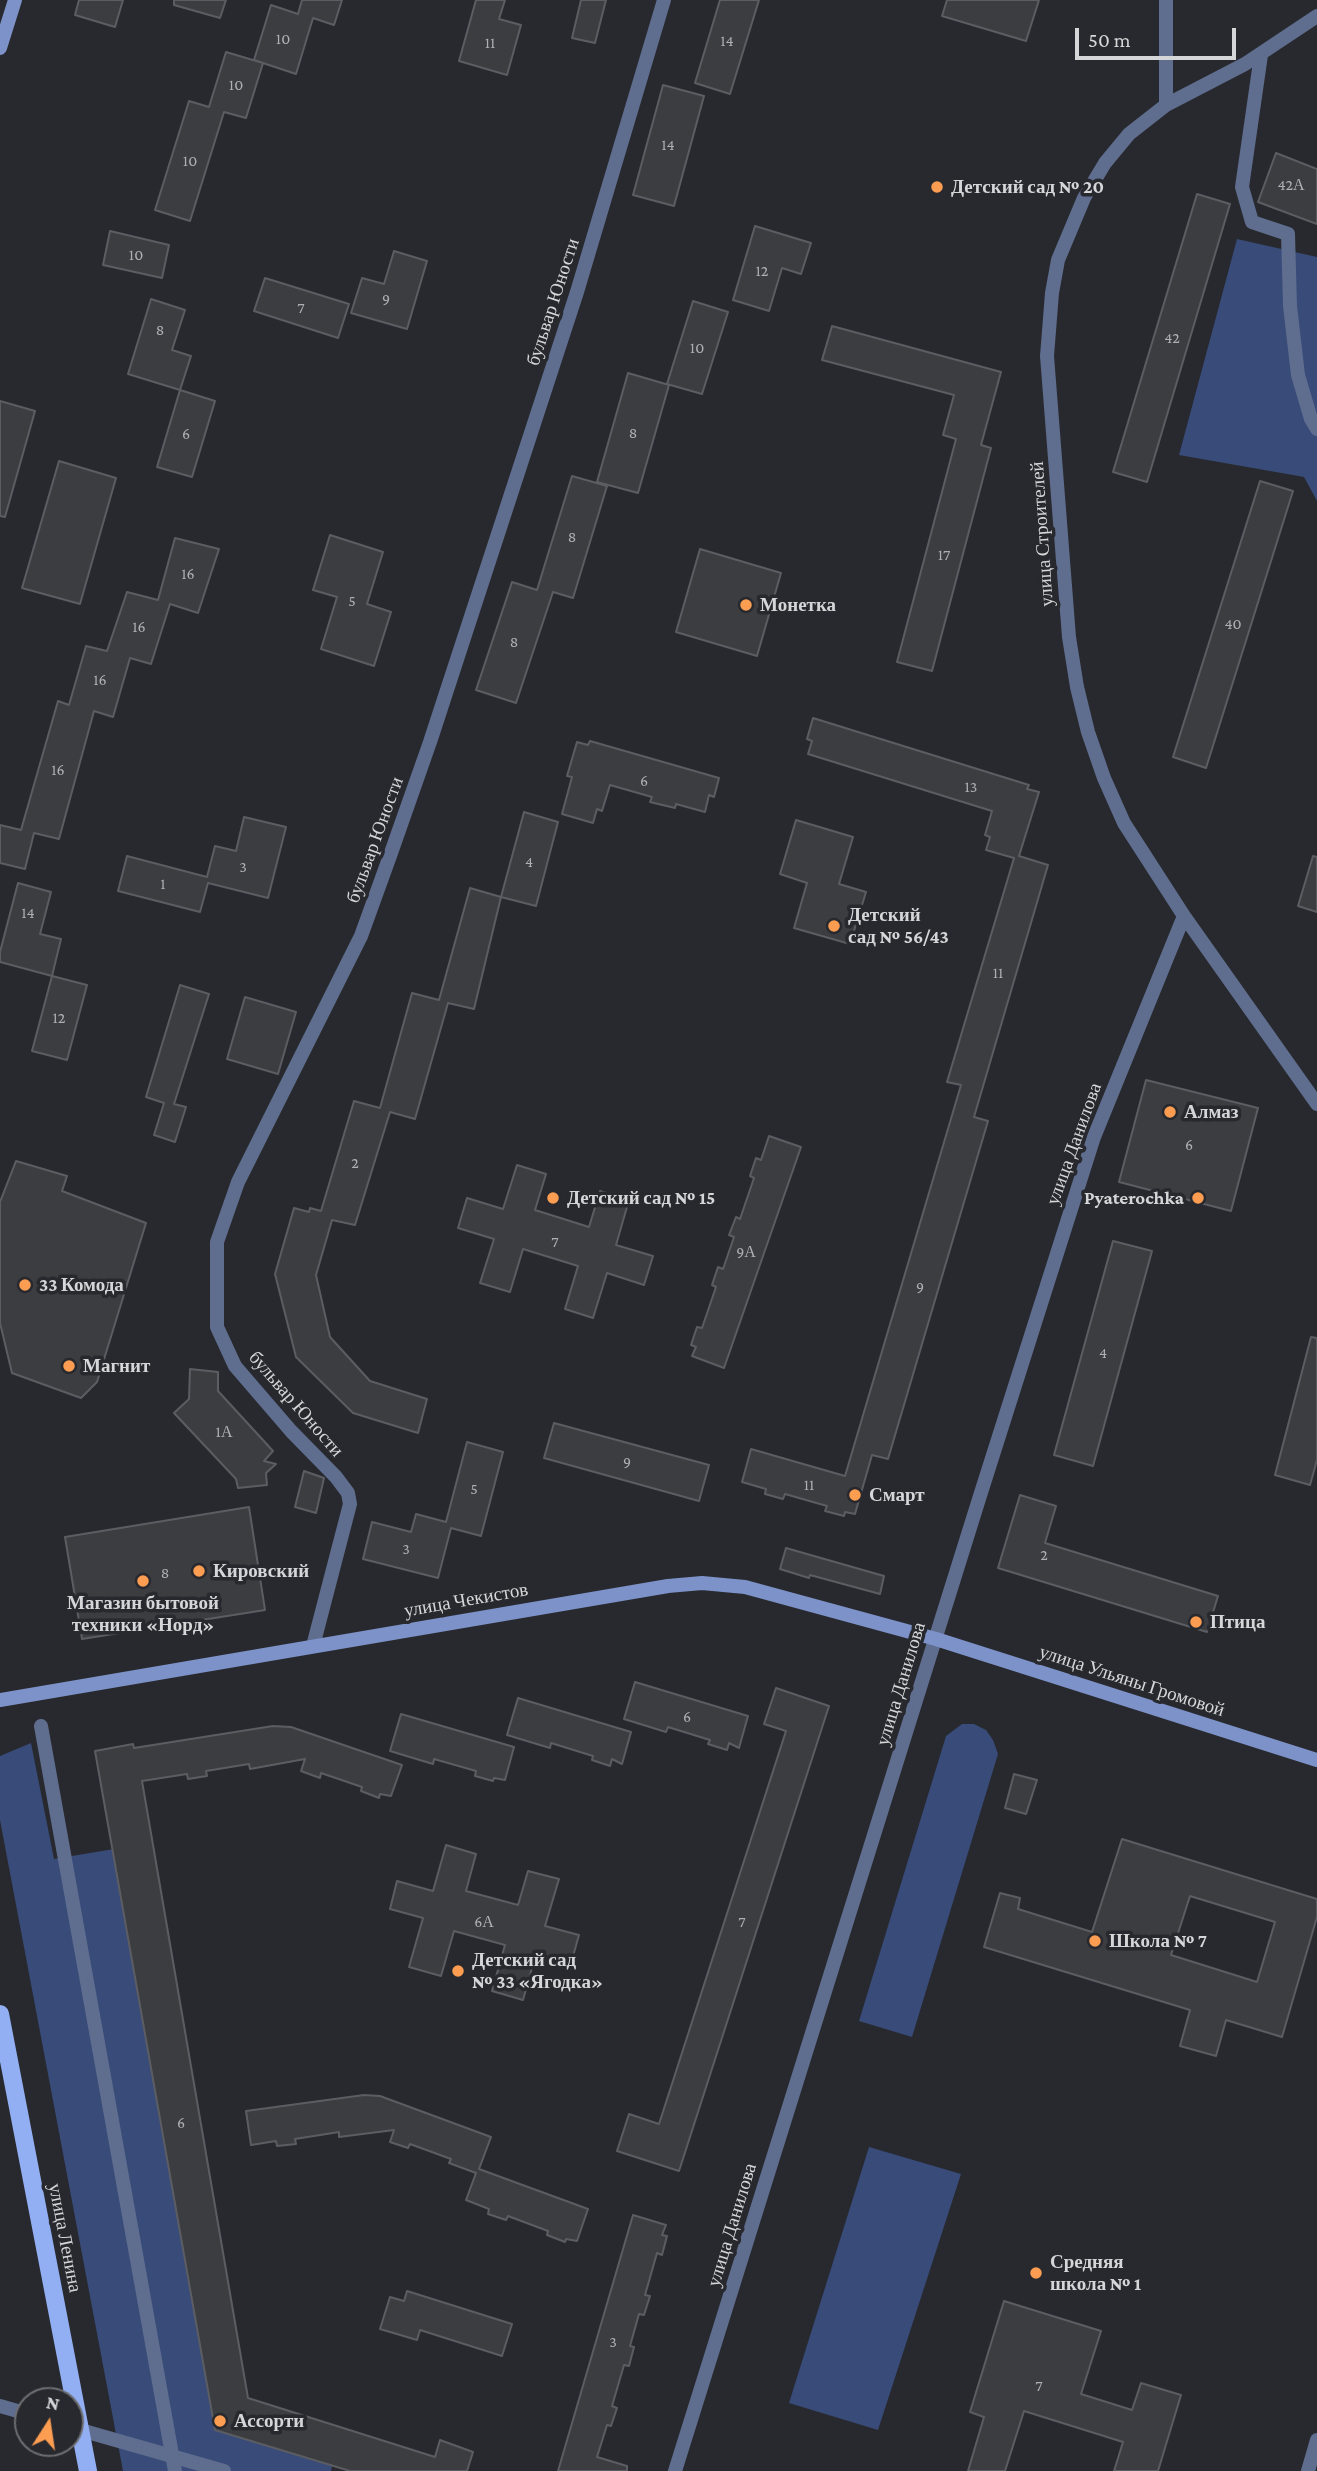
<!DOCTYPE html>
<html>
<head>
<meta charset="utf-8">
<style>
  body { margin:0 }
  #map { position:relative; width:1317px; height:2471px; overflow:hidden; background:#28292e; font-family:"Crimson Pro",serif }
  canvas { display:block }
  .north { position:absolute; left:14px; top:2387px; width:70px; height:70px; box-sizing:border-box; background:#28292e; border:2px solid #6d6e72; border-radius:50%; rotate:12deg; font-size:19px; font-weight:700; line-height:28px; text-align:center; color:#d4d6d8 }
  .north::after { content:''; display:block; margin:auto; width:24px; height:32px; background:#fc9d52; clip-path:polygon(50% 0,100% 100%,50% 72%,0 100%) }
  .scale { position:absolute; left:1075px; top:28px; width:161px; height:32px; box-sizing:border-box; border:4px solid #d4d6d8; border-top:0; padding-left:9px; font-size:21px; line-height:24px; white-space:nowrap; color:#d4d6d8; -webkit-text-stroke:5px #28292e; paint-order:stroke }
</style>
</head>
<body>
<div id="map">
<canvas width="1317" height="2471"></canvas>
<div class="north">N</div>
<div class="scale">50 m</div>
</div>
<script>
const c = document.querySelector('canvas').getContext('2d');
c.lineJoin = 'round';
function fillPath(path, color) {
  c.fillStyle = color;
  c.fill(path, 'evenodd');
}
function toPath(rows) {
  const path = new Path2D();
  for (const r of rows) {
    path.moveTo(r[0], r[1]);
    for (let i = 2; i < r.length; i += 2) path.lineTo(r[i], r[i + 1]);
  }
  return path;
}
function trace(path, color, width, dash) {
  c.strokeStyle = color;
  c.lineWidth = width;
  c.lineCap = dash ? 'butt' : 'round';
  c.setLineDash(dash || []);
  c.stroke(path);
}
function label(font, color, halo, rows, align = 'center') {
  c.font = font + ' "Crimson Pro",serif';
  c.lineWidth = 7;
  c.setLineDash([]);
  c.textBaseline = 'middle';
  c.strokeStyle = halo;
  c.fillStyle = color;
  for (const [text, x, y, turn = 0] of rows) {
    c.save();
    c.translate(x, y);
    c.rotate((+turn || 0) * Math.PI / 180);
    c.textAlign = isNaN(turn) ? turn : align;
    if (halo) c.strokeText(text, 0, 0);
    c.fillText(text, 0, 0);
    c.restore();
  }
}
fillPath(toPath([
  [1237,239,1317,257,1317,501,1304,477,1179,455],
  [962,1724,974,1724,986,1730,993,1740,998,1754,912,2037,859,2021,946,1736],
  [31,1743,54,1859,114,1849,215,2430,332,2466,331,2471,123,2471,0,1820,0,1756],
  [869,2147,961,2174,878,2430,789,2403]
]), '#384b79');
const building = toPath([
  [79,0,123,0,115,27,75,15,79,0],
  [174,0,226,0,220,18,174,5,174,0],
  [302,0,342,0,334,25,313,18,296,74,254,60,271,5,298,14,302,0],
  [476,0,505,0,499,19,521,25,507,75,459,61,476,0],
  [581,0,606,0,595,43,572,38,581,0],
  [720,0,759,0,730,94,695,83,720,0],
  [947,0,1039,0,1026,41,942,16,947,0],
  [226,52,263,63,246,118,224,112,190,221,155,210,189,101,209,107,226,52],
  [663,85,704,96,674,206,633,195,663,85],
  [1276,153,1317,169,1317,224,1258,202,1276,153],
  [1197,194,1230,204,1147,482,1113,472,1197,194],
  [755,226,811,243,801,274,782,268,769,311,733,300,755,226],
  [110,231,169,245,162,278,103,265,110,231],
  [394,251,427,261,407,329,351,313,362,278,384,284,394,251],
  [265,278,349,304,338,338,254,311,265,278],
  [151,299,185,310,172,350,191,356,180,390,128,374,151,299],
  [693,301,728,312,702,394,667,384,693,301],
  [832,326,1001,372,981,445,991,448,932,671,897,662,956,439,943,435,954,395,822,360,832,326],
  [628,373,669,385,638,493,597,482,628,373],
  [180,390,215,401,192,477,157,467,180,390],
  [0,401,35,411,5,517,0,516,0,401],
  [59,461,116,478,80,604,22,588,59,461],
  [572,476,607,486,573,598,553,592,516,703,476,690,512,582,537,590,572,476],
  [1260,481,1293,491,1206,768,1173,757,1260,481],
  [330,535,383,552,367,604,391,612,374,666,321,649,337,597,313,590,330,535],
  [175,538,219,549,198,613,170,604,151,664,130,658,113,717,94,711,59,839,34,833,25,869,0,863,0,825,21,830,58,701,69,705,86,646,107,651,127,592,158,600,175,538],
  [700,549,781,573,757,656,676,632,700,549],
  [813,718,1029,785,1027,789,1039,792,1019,856,1048,865,974,1117,988,1121,888,1459,872,1455,855,1514,845,1512,844,1516,825,1511,827,1506,785,1494,783,1499,765,1494,766,1489,742,1482,751,1449,845,1476,961,1085,947,1082,1014,858,986,850,990,837,985,835,992,811,808,754,812,741,807,739,813,718],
  [590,741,719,778,714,797,709,795,705,812,676,804,675,808,650,802,652,797,610,785,602,811,597,809,593,823,562,814,572,777,567,776,577,742,588,745,590,741],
  [524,812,558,822,536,906,501,897,524,812],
  [244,817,286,827,268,898,208,883,200,912,118,891,127,856,207,877,215,846,236,851,244,817],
  [796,820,853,837,839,884,866,892,850,944,794,928,807,883,780,874,796,820],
  [1313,856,1317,857,1317,912,1298,906,1313,856],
  [18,883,51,892,40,934,61,939,52,976,0,962,0,952,18,883],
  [470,888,501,897,474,1009,448,1003,415,1119,390,1112,355,1225,332,1220,316,1275,330,1337,370,1381,427,1399,418,1433,353,1413,296,1357,275,1274,294,1208,309,1212,310,1208,321,1211,354,1101,380,1108,412,993,439,1000,470,888],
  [52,976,87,985,67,1060,32,1051,52,976],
  [180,985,209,994,174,1104,186,1107,175,1142,154,1135,164,1103,146,1097,180,985],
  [245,997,296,1012,278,1074,227,1059,245,997],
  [1146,1080,1258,1108,1231,1211,1119,1182,1146,1080],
  [769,1136,801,1147,724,1368,692,1356,696,1347,691,1345,697,1327,702,1328,716,1287,712,1285,718,1267,723,1269,734,1237,729,1235,736,1217,740,1219,754,1178,750,1176,756,1158,761,1160,769,1136],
  [16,1161,67,1176,62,1191,146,1223,97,1382,81,1398,12,1373,0,1323,0,1202,16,1161],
  [517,1165,546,1174,535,1210,589,1227,600,1191,629,1200,616,1245,653,1256,644,1285,607,1273,593,1318,565,1309,578,1266,523,1249,510,1292,480,1283,494,1239,458,1228,467,1198,503,1209,517,1165],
  [1113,1241,1152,1251,1093,1466,1054,1455,1113,1241],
  [1311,1337,1317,1338,1317,1460,1310,1485,1275,1475,1311,1337],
  [190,1369,218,1372,218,1391,273,1451,264,1461,276,1464,266,1473,267,1485,238,1488,236,1479,174,1413,189,1399,190,1369],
  [554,1423,709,1465,699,1501,544,1458,554,1423],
  [467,1442,503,1452,481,1536,451,1528,438,1578,363,1559,372,1522,411,1532,416,1514,446,1522,467,1442],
  [304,1471,324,1478,316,1513,295,1507,304,1471],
  [1020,1495,1056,1506,1045,1543,1218,1596,1207,1632,998,1568,1020,1495],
  [249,1507,265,1610,82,1639,65,1537,249,1507],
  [786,1548,884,1576,880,1594,810,1575,809,1578,780,1569,786,1548],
  [635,1682,748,1716,739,1748,729,1743,727,1750,708,1744,710,1740,668,1727,666,1732,624,1719,635,1682],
  [776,1688,829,1706,679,2171,617,2151,629,2114,659,2124,786,1731,764,1724,776,1688],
  [518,1698,631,1732,622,1764,612,1759,610,1766,592,1760,593,1756,551,1743,550,1748,507,1735,518,1698],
  [401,1714,514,1747,505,1780,494,1778,493,1781,475,1776,476,1771,434,1759,433,1764,390,1751,401,1714],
  [273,1726,291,1727,402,1765,391,1796,380,1794,379,1798,361,1791,362,1787,321,1773,320,1778,301,1771,305,1759,250,1769,249,1764,206,1771,207,1776,188,1779,187,1774,142,1781,248,2398,435,2457,440,2440,473,2452,467,2471,350,2471,215,2430,95,1751,133,1744,134,1748,273,1726],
  [1014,1774,1037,1780,1026,1814,1005,1808,1014,1774],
  [1122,1839,1317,1899,1317,1917,1282,2037,1226,2020,1216,2056,1180,2046,1190,2010,984,1947,1000,1893,1020,1898,1018,1909,1092,1932,1122,1839],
  [1190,1896,1275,1922,1257,1982,1171,1955,1190,1896],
  [446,1845,476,1854,466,1891,518,1905,528,1871,559,1879,545,1926,579,1935,570,1967,535,1957,523,2000,492,1991,505,1945,454,1931,441,1976,409,1967,423,1918,390,1909,397,1881,433,1891,446,1845],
  [364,2095,380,2096,491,2137,479,2169,588,2209,577,2241,566,2239,565,2242,547,2235,548,2231,508,2216,506,2220,488,2214,489,2209,466,2200,476,2173,449,2163,451,2159,410,2144,408,2148,390,2142,394,2130,339,2137,339,2132,295,2139,296,2144,277,2146,276,2141,251,2145,246,2111,364,2095],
  [633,2215,666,2225,662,2235,667,2236,662,2255,657,2253,645,2295,650,2296,644,2315,639,2314,630,2346,634,2347,629,2366,624,2365,612,2406,617,2408,611,2426,607,2425,597,2457,627,2466,627,2471,558,2471,633,2215],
  [407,2291,512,2324,502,2356,420,2330,417,2340,380,2329,390,2297,404,2301,407,2291],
  [1004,2301,1101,2331,1081,2394,1132,2410,1141,2383,1181,2395,1158,2471,1114,2471,1123,2442,1024,2411,1005,2471,968,2471,984,2417,970,2412,1004,2301]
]);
fillPath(building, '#3b3d41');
trace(building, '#5b5d62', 2);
trace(toPath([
  [1317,16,1245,64,1166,105,1129,134,1105,163,1084,198,1058,260,1052,293,1047,356,1069,637,1077,687,1088,732,1104,778,1124,823,1184,916,1317,1104],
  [1261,55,1242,187,1252,222,1288,234,1290,306,1298,375,1311,419,1317,429],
  [1166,105,1166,0],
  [313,1646,350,1504,348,1493,336,1477,291,1431,235,1366,217,1327,217,1242,238,1182,361,936,391,853,430,742,577,292,664,0],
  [41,1726,175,2471],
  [0,2406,28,2414],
  [70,2427,224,2471],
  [675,2471,979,1499,1094,1137,1184,916],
  [1308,2471,1317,2440]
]), '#5f6d8e', 14);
trace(toPath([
  [0,48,15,0],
  [0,1700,668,1586,702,1583,745,1587,936,1639,1317,1760]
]), '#7c92c8', 14);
trace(toPath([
  [0,2014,88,2471]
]), '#93aff4', 18);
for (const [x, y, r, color] of [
  [937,187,7,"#fc9d52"],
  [746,605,7,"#fc9d52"],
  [834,926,7,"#fc9d52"],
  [1170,1112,7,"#fc9d52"],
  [553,1198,7,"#fc9d52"],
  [1198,1198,7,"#fc9d52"],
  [25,1285,7,"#fc9d52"],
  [69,1366,7,"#fc9d52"],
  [855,1495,7,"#fc9d52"],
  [199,1571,7,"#fc9d52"],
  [143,1581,7,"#fc9d52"],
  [1196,1622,7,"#fc9d52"],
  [1095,1941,7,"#fc9d52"],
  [458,1971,7,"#fc9d52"],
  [1036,2273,7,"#fc9d52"],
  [220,2421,7,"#fc9d52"]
]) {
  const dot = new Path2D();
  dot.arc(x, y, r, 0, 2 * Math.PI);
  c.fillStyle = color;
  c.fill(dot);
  trace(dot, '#28292e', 2.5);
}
label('16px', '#aeb0b2', null, [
  ["10",283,39],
  ["14",727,41],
  ["11",490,43],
  ["10",236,85],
  ["14",668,145],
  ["10",190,161],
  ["42А",1291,185],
  ["10",136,255],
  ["12",762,271],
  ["9",386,299],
  ["7",301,308],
  ["8",160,330],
  ["42",1172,338],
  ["10",697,348],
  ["8",633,433],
  ["6",186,434],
  ["8",572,537],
  ["17",944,555],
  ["16",188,574],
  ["5",352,601],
  ["40",1233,624],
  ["16",139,627],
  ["8",514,642],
  ["16",100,680],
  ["16",58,770],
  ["6",644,781],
  ["13",971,787],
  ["4",529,862],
  ["3",243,867],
  ["1",163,884],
  ["14",28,913],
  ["11",998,973],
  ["12",59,1018],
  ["6",1189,1145],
  ["2",355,1163],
  ["7",555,1242],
  ["9А",746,1252],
  ["9",920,1287],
  ["4",1103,1353],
  ["1А",224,1432],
  ["9",627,1462],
  ["11",809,1485],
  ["5",474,1489],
  ["3",406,1549],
  ["2",1044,1555],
  ["8",165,1573],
  ["6",687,1717],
  ["6А",484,1922],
  ["7",742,1922],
  ["6",181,2123],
  ["3",613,2342],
  ["7",1039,2386]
]);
label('bold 19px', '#d4d6d8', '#28292e', [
  ["Детский сад № 20",951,187],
  ["Монетка",760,605],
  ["Детский",848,915],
  ["сад № 56/43",848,937],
  ["Алмаз",1184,1112],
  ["Детский сад № 15",567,1198],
  ["Pyaterochka",1184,1198,"right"],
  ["33 Комода",39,1285],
  ["Магнит",83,1366],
  ["Смарт",869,1495],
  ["Кировский",213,1571],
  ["Магазин бытовой",143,1603,"center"],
  ["техники «Норд»",143,1625,"center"],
  ["Птица",1210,1622],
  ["Школа № 7",1109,1941],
  ["Детский сад",472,1960],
  ["№ 33 «Ягодка»",472,1982],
  ["Средняя",1050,2262],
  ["школа № 1",1050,2284],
  ["Ассорти",234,2421]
], 'left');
label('19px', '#d4d6d8', '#28292e', [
  ["бульвар Юности",553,302,-72],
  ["улица Строителей",1042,534,-94],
  ["бульвар Юности",375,840,-70],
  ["улица Данилова",1074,1144,-70],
  ["бульвар Юности",296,1404,49],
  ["улица Чекистов",466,1600,-10],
  ["улица Ульяны Громовой",1132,1681,18],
  ["улица Данилова",901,1684,-73],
  ["улица Данилова",732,2225,-73],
  ["улица Ленина",65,2238,79]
]);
</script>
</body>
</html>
